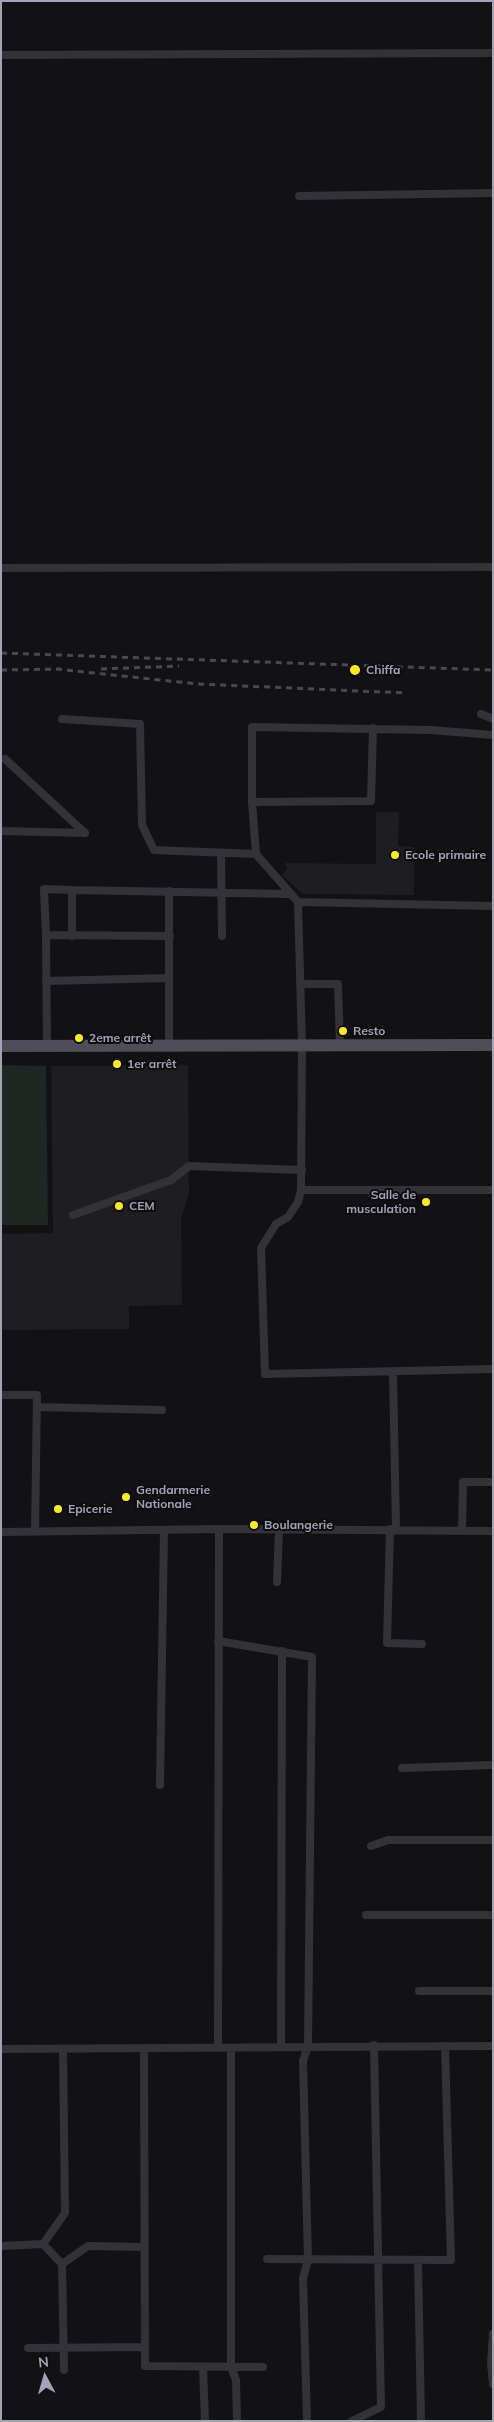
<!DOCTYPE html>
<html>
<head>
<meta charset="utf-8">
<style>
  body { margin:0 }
  #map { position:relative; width:494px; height:2422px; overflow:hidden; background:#121214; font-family:Mulish,sans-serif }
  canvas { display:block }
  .frame { position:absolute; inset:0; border:2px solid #a2a3b6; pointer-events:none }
  .north { position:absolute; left:20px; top:2352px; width:50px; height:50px; -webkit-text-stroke:4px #0d0d0f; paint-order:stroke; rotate:354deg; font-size:14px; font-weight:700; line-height:20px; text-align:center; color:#a2a3b6 }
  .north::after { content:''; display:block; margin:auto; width:18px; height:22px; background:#a2a3b6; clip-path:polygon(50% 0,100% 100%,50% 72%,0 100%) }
</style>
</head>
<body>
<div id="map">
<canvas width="494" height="2422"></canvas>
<div class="frame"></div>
<div class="north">N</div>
</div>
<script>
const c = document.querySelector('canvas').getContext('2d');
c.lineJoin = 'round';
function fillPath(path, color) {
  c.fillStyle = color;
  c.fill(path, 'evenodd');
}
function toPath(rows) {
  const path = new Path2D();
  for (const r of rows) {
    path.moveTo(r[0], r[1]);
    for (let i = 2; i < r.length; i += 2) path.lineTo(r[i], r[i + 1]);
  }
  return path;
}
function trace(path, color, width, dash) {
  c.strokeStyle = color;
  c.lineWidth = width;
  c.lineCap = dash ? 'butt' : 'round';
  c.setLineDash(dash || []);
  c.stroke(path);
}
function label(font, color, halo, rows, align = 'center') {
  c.font = font + ' Mulish,sans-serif';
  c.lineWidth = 4;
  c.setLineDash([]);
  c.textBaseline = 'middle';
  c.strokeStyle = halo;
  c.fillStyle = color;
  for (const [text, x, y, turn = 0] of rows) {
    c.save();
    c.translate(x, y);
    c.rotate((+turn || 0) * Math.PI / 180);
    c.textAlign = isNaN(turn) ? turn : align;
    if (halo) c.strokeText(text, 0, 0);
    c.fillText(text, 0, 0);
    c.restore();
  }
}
fillPath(toPath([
  [376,812,399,812,398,846,414,847,414,895,303,894,282,875,287,869,285,863,376,864],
  [188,1065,189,1193,181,1219,182,1305,129,1306,129,1329,1,1330,1,1234,53,1233,51,1066]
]), '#1e1e21');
fillPath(toPath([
  [1,1065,46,1066,48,1225,1,1225]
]), '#1e2721');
trace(toPath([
  [1,55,493,53],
  [299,196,493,193],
  [1,568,493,567],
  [481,714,493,719],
  [62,719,140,724,142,825,154,850,256,854],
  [5,759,85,833],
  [252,802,371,801,373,728],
  [1,831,85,833],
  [221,853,222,936],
  [298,902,256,854,252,802,252,727,431,730,493,735],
  [493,906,298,902,302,1046,301,1190,298,1202,288,1217,276,1224,261,1248,265,1374,493,1369],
  [46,935,44,889,72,890],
  [72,936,72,890,289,894],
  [46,981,168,978],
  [300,984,338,984,340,1046],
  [47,1046,46,935,170,936],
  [169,1046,169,891],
  [301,1190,493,1190],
  [73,1215,171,1180,189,1166,302,1170],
  [393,1372,396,1529],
  [1,1395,37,1395,35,1532],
  [37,1407,162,1410],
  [390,1529,387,1643,422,1644],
  [462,1531,463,1482,493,1482],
  [1,1532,219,1529,493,1531],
  [277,1582,279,1530],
  [218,1641,312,1657,308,2046,303,2061,308,2260,303,2278,307,2421],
  [402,1768,493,1765],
  [160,1785,164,1530],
  [371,1846,388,1840,493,1840],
  [366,1915,493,1915],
  [419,1991,493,1991],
  [281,2046,282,1651],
  [218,2048,219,1529],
  [231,2048,231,2367,236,2380,237,2421],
  [1,2049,493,2046],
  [144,2049,145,2366,263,2367],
  [43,2244,65,2213,63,2049],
  [1,2246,43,2244,62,2264,88,2246,145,2247],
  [267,2259,451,2260,445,2046],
  [418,2260,421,2421],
  [62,2264,64,2370],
  [493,2334,491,2363,493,2384],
  [28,2348,145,2347],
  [203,2367,205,2421],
  [352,2421,381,2407,374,2045]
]), '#333239', 8);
trace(toPath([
  [1,1046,493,1045]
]), '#4f4e58', 12);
trace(toPath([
  [1,653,493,670],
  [56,669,198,684,406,693],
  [101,669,179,666],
  [1,670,61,669]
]), '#494952', 3, [6, 5]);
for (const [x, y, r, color] of [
  [355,670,6,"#ffec1e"],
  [395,855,5,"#ffec1e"],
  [343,1031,5,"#ffec1e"],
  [79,1038,5,"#ffec1e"],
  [117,1064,5,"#ffec1e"],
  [426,1202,5,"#ffec1e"],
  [119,1206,5,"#ffec1e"],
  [126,1497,5,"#ffec1e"],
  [58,1509,5,"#ffec1e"],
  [254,1525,5,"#ffec1e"]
]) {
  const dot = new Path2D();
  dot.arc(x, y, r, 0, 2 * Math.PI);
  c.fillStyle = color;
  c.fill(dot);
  trace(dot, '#0d0d0f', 2);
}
label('bold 12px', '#a2a3b6', '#0d0d0f', [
  ["Chiffa",366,670],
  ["Ecole primaire",405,855],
  ["Resto",353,1031],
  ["2eme arrêt",89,1038],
  ["1er arrêt",127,1064],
  ["Salle de",416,1195,"right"],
  ["musculation",416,1209,"right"],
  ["CEM",129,1206],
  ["Gendarmerie",136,1490],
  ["Nationale",136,1504],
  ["Epicerie",68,1509],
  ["Boulangerie",264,1525]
], 'left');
</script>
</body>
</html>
